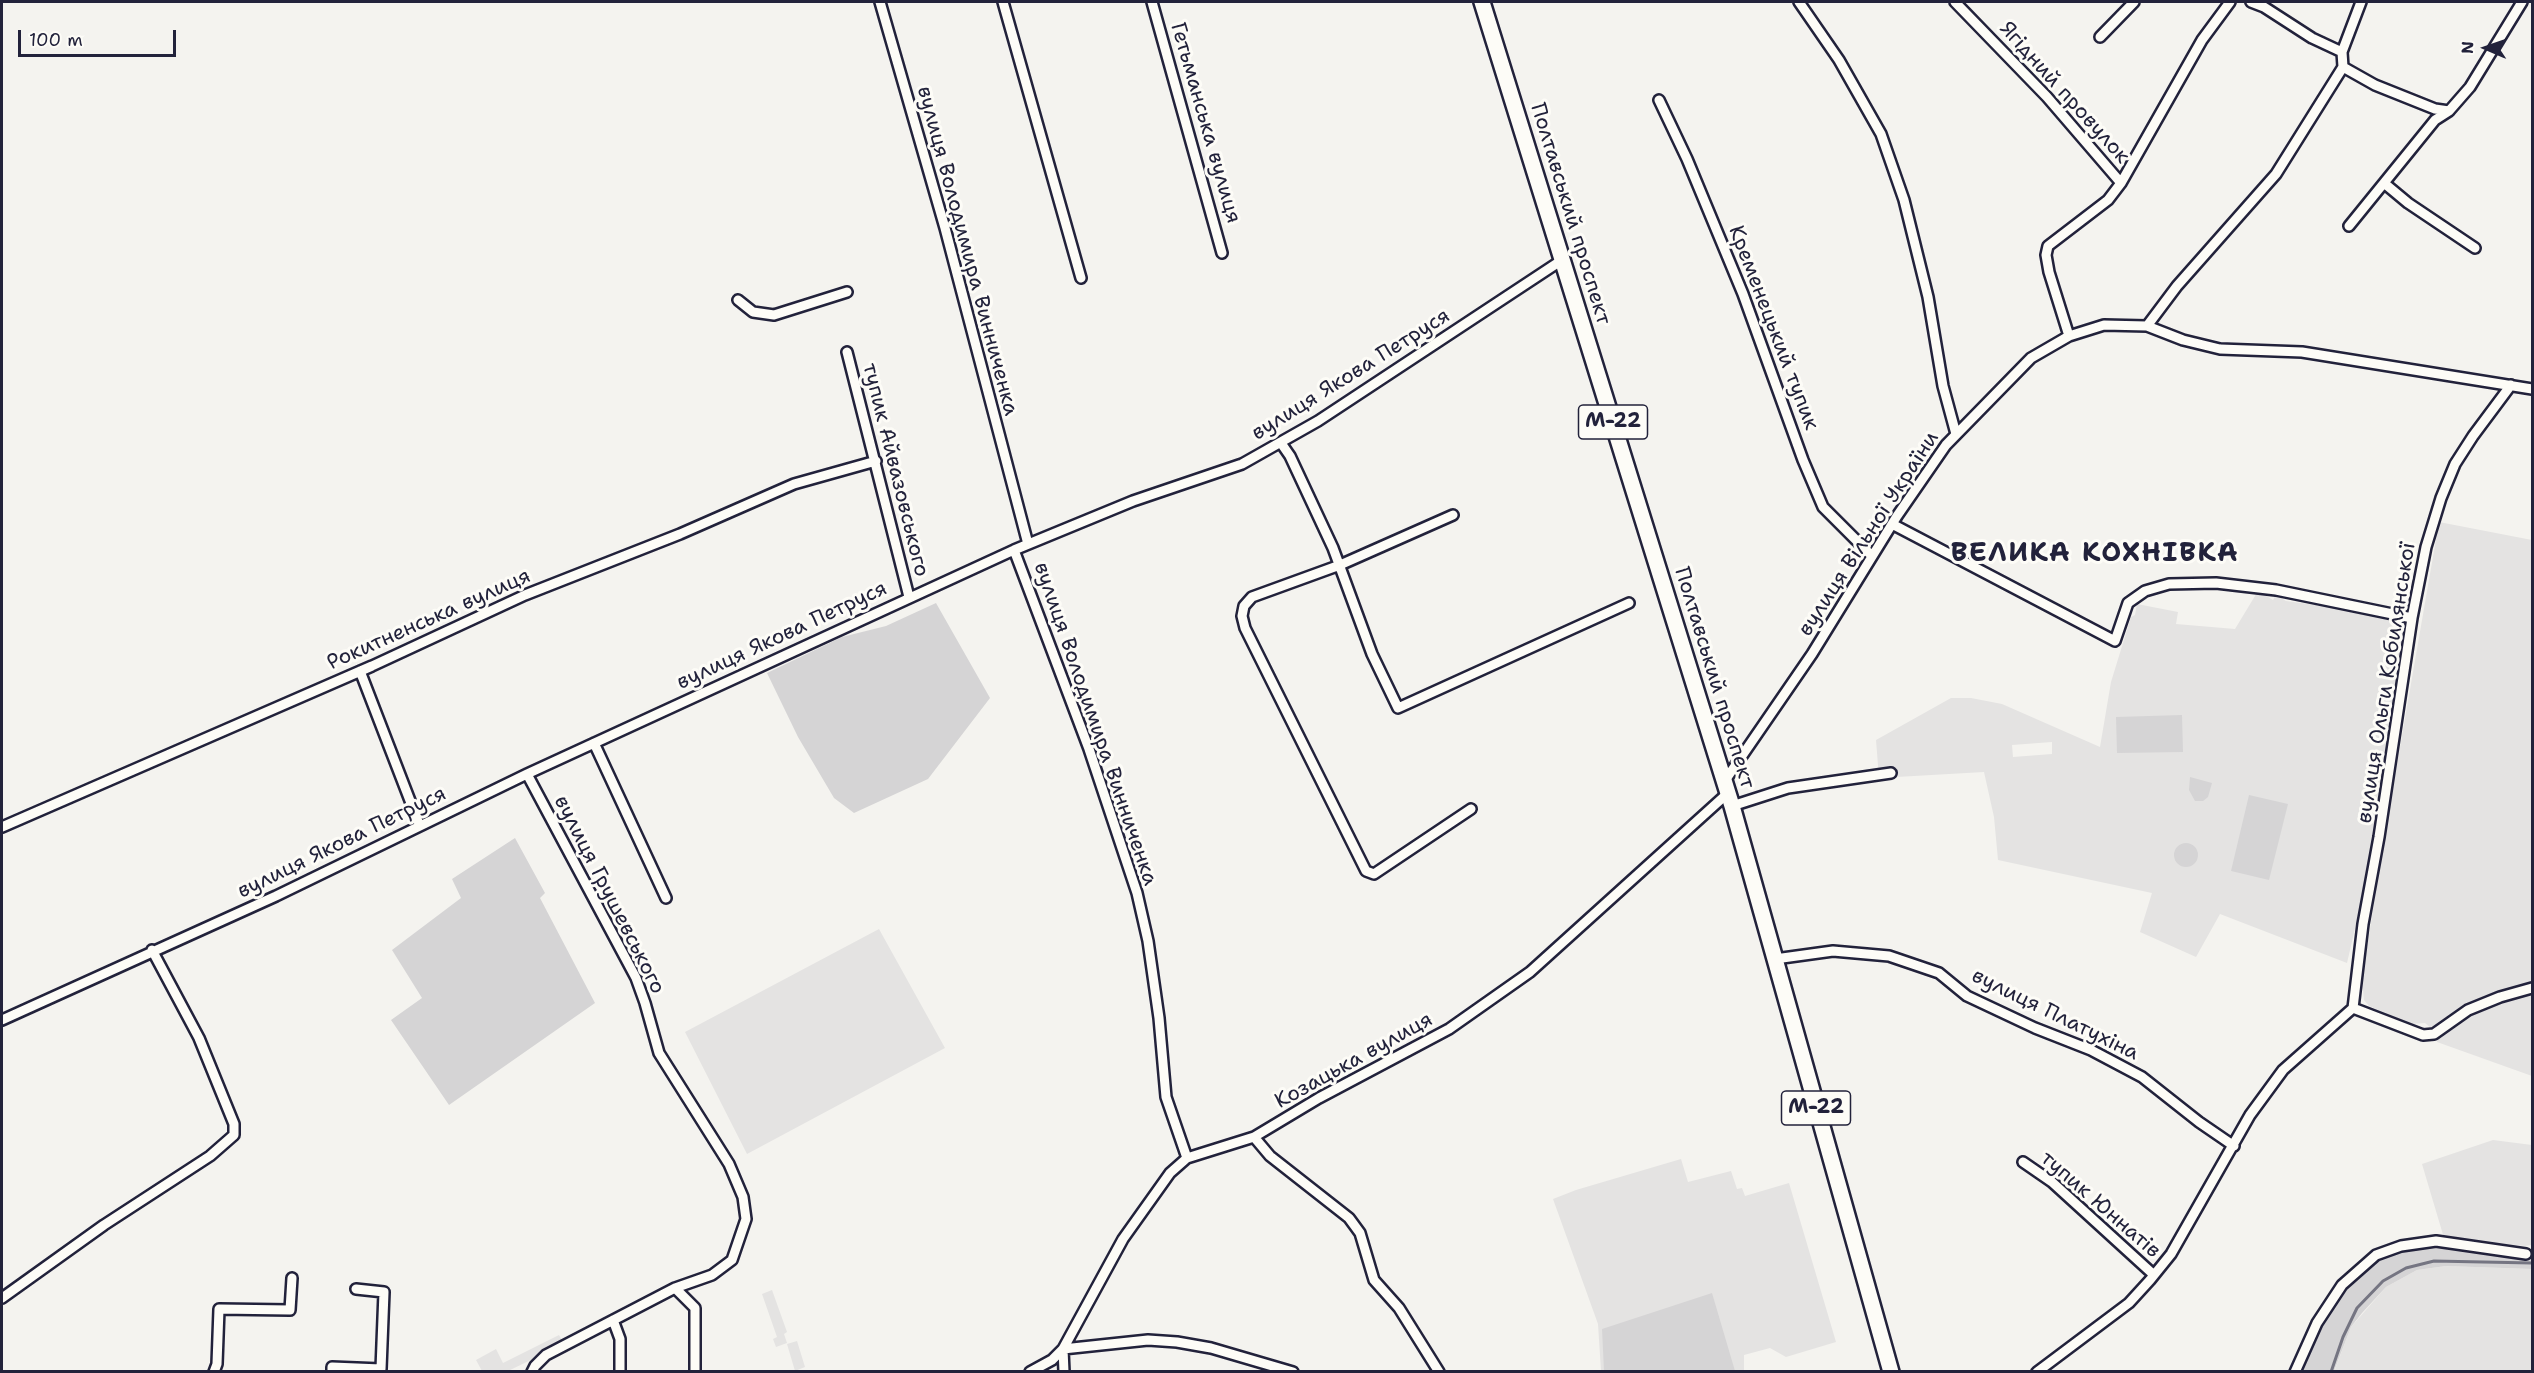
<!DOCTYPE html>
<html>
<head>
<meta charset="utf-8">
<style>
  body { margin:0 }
  #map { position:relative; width:2534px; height:1373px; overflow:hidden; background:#f4f3ef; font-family:"Shantell Sans",sans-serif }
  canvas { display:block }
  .frame { position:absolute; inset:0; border:3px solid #22223b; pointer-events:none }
  .north { position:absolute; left:2456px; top:18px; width:60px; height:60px; -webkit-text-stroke:4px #fdfcf7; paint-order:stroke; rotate:272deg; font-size:16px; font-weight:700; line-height:24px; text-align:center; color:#22223b }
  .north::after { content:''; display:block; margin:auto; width:21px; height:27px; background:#22223b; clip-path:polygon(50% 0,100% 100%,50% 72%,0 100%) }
  .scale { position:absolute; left:18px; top:30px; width:158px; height:27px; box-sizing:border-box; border:3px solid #22223b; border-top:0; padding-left:8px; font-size:18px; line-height:21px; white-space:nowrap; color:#22223b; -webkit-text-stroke:4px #fdfcf7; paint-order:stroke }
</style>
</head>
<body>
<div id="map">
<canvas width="2534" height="1373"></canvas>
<div class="frame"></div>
<div class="north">N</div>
<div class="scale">100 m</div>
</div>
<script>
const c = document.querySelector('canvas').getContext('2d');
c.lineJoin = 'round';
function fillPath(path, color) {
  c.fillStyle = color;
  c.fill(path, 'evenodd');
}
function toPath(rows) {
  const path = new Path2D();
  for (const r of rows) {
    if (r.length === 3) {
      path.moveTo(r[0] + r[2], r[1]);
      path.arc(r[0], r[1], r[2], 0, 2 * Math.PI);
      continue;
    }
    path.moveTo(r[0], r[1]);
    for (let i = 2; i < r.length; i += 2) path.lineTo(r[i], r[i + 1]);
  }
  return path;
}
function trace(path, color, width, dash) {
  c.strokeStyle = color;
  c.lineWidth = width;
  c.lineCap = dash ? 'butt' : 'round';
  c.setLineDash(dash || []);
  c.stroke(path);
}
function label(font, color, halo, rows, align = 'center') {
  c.font = font + ' "Shantell Sans",sans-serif';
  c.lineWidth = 6;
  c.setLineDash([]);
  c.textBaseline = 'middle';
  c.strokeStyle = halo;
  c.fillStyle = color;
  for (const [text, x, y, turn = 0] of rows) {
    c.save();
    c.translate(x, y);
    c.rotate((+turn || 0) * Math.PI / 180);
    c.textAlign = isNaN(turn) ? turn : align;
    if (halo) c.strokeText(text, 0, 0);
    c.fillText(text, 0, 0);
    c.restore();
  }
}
fillPath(toPath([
  [2439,522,2532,540,2532,1076,2437,1042,2437,1033,2425,1023,2411,1024,2369,1006,2364,1000,2362,980,2382,851],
  [2258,591,2273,600,2276,595,2286,601,2362,611,2407,620,2365,885,2347,963,2220,914,2196,957,2140,932,2152,893,1998,860,1994,817,1984,772,1879,778,1876,740,1951,698,1971,698,2002,704,2100,747,2111,682,2131,617,2135,615,2137,604,2178,612,2176,624,2235,629],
  [2052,742,2052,754,2013,757,2012,745],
  [879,929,945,1048,747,1154,685,1032],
  [2493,1140,2532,1145,2532,1245,2525,1246,2444,1238,2422,1164],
  [1681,1159,1688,1182,1731,1171,1737,1189,1742,1188,1745,1196,1789,1183,1836,1342,1786,1357,1770,1348,1744,1355,1744,1371,1601,1371,1598,1324,1553,1199,1576,1190],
  [2446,1266,2532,1269,2532,1371,2334,1372,2351,1327,2386,1287,2417,1270],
  [772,1290,787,1332,784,1334,787,1343,776,1347,773,1339,777,1337,762,1294],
  [559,1335,564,1344,508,1371,482,1371,476,1360,496,1349,503,1363],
  [797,1341,805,1367,795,1371,787,1344]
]), '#e4e3e2');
fillPath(toPath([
  [936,603,990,698,928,779,854,813,834,798,798,737,767,673,842,637,886,626],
  [2182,715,2183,752,2117,753,2116,717],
  [2190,777,2212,783,2208,797,2203,801,2195,801,2189,790],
  [2249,795,2288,804,2269,880,2231,871],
  [515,838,545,893,540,898,595,1003,449,1105,391,1020,422,998,392,950,461,898,452,879],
  [2186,855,12],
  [2440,1248,2532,1257,2532,1269,2446,1266,2417,1270,2386,1287,2362,1313,2351,1327,2334,1371,2300,1372,2315,1337,2345,1290,2364,1270,2380,1259,2403,1250],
  [1712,1293,1735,1371,1604,1371,1602,1329]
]), '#d5d4d5');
trace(toPath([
  [2331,1372,2343,1337,2357,1308,2383,1281,2406,1268,2434,1261,2532,1263]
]), '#757582', 3);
const minor = toPath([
  [880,2,945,228,1028,544],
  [1003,2,1081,278],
  [1152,2,1222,253],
  [1799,2,1839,60,1881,134,1904,200,1928,297,1943,386,1956,434],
  [1955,2,2047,97,2121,183],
  [2251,2,2264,7,2312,38,2342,52],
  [2100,37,2134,2],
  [2343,67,2375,85,2435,109,2449,111],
  [1659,100,1687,159,1743,294,1803,460,1823,507,1872,556],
  [2384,183,2408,203,2475,248],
  [2349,226,2435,120,2449,111,2470,87,2522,2],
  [738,300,753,312,774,315,847,292],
  [2147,326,2177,286,2276,174,2343,67,2342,52,2361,2],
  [2069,336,2049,272,2046,255,2048,246,2108,200,2121,183,2202,40,2230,2],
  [847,352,909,597],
  [1281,443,1290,456,1333,548,1372,654,1398,708,1629,603],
  [1453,515,1340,565,1252,597,1244,606,1242,616,1245,628,1366,871,1374,874,1471,809],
  [1892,524,2115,641,2128,603,2145,591,2169,584,2216,583,2276,590,2412,618],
  [1014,550,1089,749,1137,893,1148,941,1159,1018,1166,1097,1187,1158],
  [360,671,419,824],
  [594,743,666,898],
  [527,774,636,978,645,1003,659,1053,729,1164,743,1197,746,1219,732,1260,712,1275,675,1288,546,1355,535,1366,532,1372],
  [1724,782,1812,654,1897,516,1946,445,2031,358,2069,336,2104,325,2147,326,2183,340,2220,349,2302,352,2532,389],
  [1732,806,1788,788,1891,773],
  [2,827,372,666,525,595,680,534,794,484,876,461],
  [1775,959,1833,951,1889,956,1939,973,1967,996,2035,1028,2091,1050,2142,1077,2199,1122,2234,1146],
  [2353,1008,2363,924,2379,837,2412,618,2426,547,2441,498,2455,464,2473,436,2511,385],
  [2353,1008,2423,1035,2434,1034,2468,1010,2500,997,2532,988],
  [2,1020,276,896,527,774,1014,550,1133,501,1242,464,1318,421,1562,260],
  [1254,1137,1270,1156,1349,1218,1360,1233,1374,1280,1399,1308,1439,1372],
  [2023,1162,2052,1182,2154,1275],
  [675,1288,695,1308,695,1372],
  [2,1298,104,1225,210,1156,234,1135,234,1124,199,1038,152,950],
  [613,1320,620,1339,620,1372],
  [214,1372,217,1364,219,1309,290,1310,292,1278],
  [332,1372,332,1367,381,1369,384,1292,356,1289],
  [1030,1372,1052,1360,1063,1349,1123,1239,1170,1173,1187,1158,1254,1137,1319,1098,1449,1029,1530,972,1728,793],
  [1064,1372,1063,1349,1148,1340,1177,1342,1211,1348,1293,1372],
  [2037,1372,2129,1303,2150,1280,2171,1254,2250,1115,2283,1070,2353,1008],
  [2295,1372,2317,1323,2342,1285,2376,1255,2401,1246,2436,1241,2526,1254]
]);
const trunk = toPath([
  [1482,2,1732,806,1891,1372]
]);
trace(minor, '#22223b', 14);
trace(trunk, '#22223b', 20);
trace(minor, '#fdfcf7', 9);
trace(trunk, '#fdfcf7', 15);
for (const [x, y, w] of [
  [1613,422,69],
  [1816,1108,69]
]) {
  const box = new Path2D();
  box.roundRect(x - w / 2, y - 17, w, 34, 4.5);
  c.fillStyle = '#fdfcf7';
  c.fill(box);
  trace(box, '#22223b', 1.5);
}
label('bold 20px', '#22223b', null, [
  ["М-22",1613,422],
  ["М-22",1816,1108]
]);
label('21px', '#22223b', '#fdfcf7', [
  ["Ягідний провулок",2064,93,48],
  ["Гетьманська вулиця",1205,123,74],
  ["Полтавський проспект",1570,214,73],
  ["вулиця Володимира Винниченка",967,251,75],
  ["Кременецький тупик",1773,328,69],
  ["вулиця Якова Петруся",1351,375,-32],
  ["тупик Айвазовського",895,470,76],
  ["вулиця Вільної України",1869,534,-57],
  ["Рокитненська вулиця",429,620,-24],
  ["вулиця Якова Петруся",782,636,-25],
  ["Полтавський проспект",1714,678,73],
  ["вулиця Ольги Кобилянської",2387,683,-81],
  ["вулиця Володимира Винниченка",1095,724,71],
  ["вулиця Якова Петруся",342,843,-26],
  ["вулиця Грушевського",609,895,63],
  ["вулиця Платухіна",2055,1015,26],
  ["Козацька вулиця",1354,1061,-29],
  ["тупик Юннатів",2100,1205,41]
]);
c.letterSpacing = '1.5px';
label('bold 27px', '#22223b', '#fdfcf7', [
  ["ВЕЛИКА КОХНІВКА",2095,554]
]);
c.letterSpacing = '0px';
</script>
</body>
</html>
